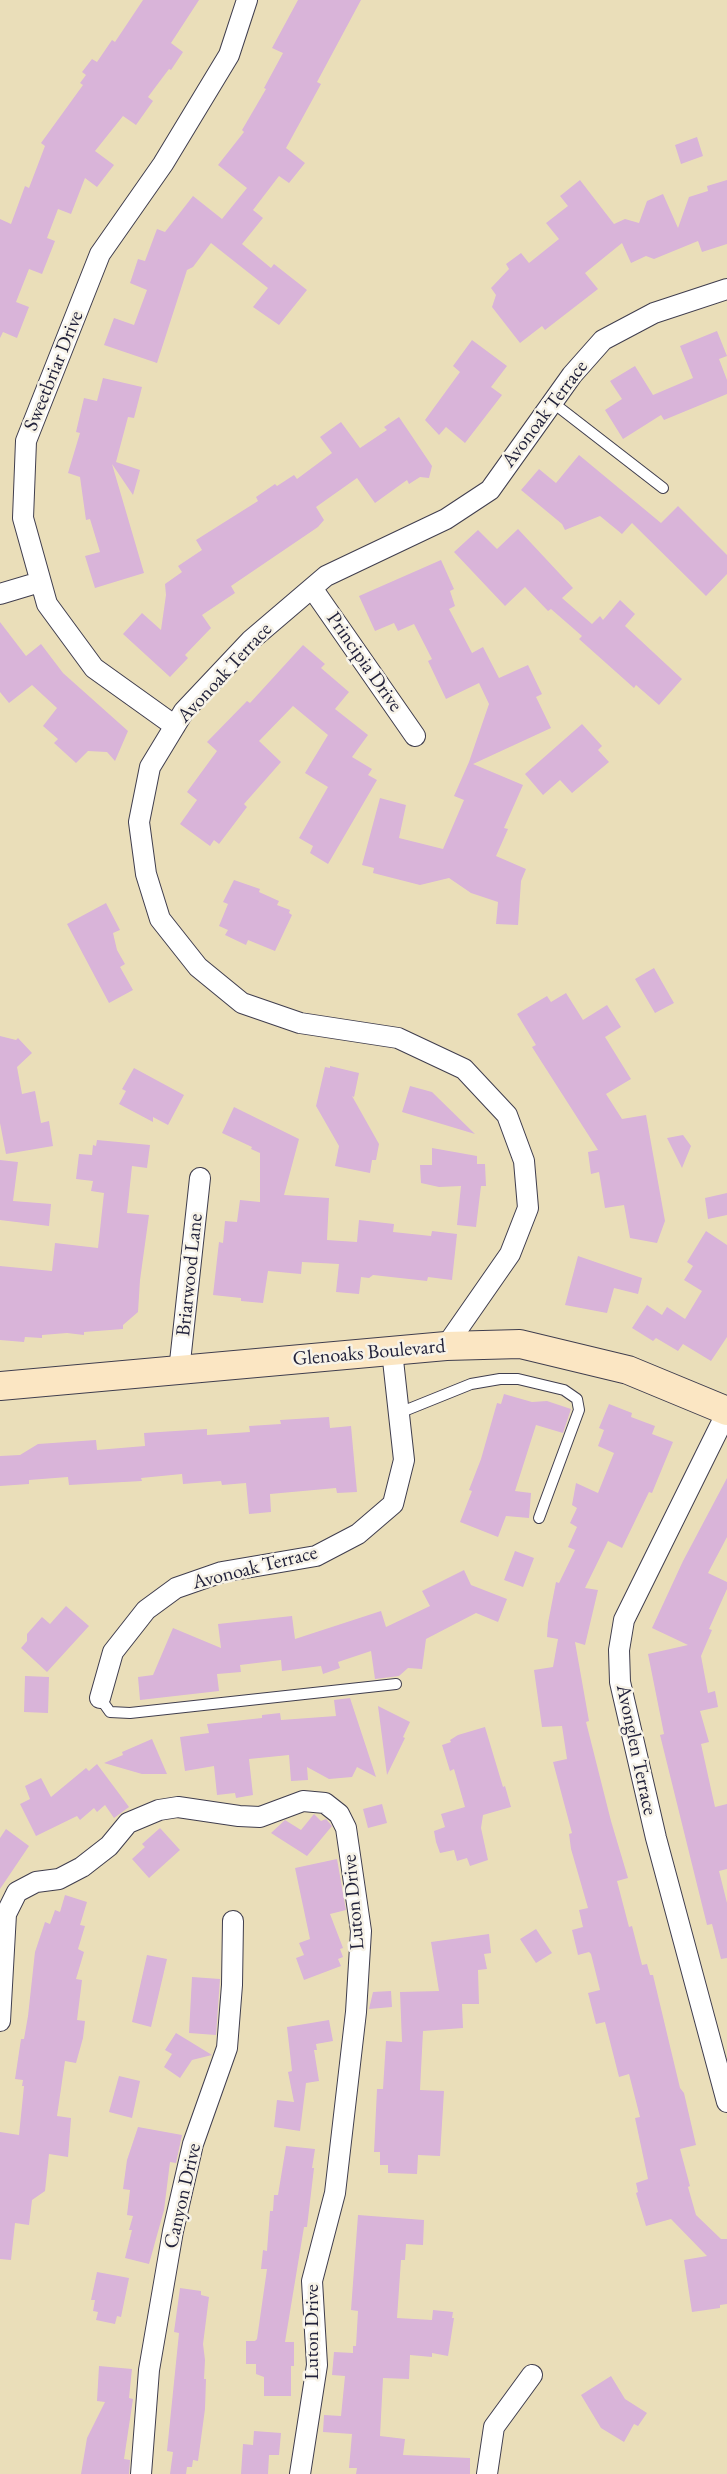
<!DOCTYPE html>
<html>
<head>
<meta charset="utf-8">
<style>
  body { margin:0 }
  canvas { display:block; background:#eadeb9 }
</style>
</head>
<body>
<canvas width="727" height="2474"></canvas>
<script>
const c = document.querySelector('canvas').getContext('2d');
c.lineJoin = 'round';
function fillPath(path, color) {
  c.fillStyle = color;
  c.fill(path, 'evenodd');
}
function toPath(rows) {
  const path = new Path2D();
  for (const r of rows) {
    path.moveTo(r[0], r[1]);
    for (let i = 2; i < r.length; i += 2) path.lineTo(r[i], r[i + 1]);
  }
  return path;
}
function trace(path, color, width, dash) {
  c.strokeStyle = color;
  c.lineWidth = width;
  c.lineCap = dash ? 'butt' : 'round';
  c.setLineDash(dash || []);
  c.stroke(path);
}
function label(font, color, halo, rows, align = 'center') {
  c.font = font + ' "EB Garamond",serif';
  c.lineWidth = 5;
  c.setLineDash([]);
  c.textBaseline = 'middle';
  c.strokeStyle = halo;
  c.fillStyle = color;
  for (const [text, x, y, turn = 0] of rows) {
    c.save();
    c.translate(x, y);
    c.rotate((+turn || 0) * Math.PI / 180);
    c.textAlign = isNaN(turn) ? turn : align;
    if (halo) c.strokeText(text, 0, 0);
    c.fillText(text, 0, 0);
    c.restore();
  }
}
fillPath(toPath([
  [143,0,199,0,171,43,183,52,171,70,169,69,148,97,153,101,136,125,123,116,95,151,114,165,97,187,85,178,71,214,58,209,47,238,55,241,42,274,29,269,16,302,29,307,17,338,3,332,0,338,0,219,11,224,25,186,29,188,45,146,41,143,83,85,80,83,86,75,82,72,92,59,97,62,112,40,115,42],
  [298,0,361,0,317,82,321,84,286,148,305,163,289,183,279,176,253,210,263,218,242,244,271,268,274,264,307,290,279,325,253,307,268,288,211,243,193,267,187,270,157,363,104,345,114,318,134,325,147,290,130,283,138,259,145,261,157,229,165,232,193,196,222,219,247,188,218,165,244,132,242,130,266,89,264,88,283,53,272,48],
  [697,137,703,156,681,164,675,145],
  [580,180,614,224,625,219,639,223,647,201,663,194,678,228,689,197,708,191,707,186,727,180,727,244,702,252,698,241,654,259,646,256,631,263,622,243,585,273,598,289,545,330,542,326,520,343,492,307,496,295,491,288,509,269,506,264,521,253,529,263,559,239,546,223,568,206,560,196],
  [717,331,727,356,719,359,727,380,727,394,664,420,661,415,623,439,605,410,622,399,610,381,635,366,653,395,693,378,680,346],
  [472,340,507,366,491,387,502,395,465,443,446,427,439,435,425,420,460,372,453,366],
  [103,378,142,387,134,418,128,417,116,462,140,470,133,495,112,464,144,573,95,588,85,556,100,552,90,519,86,520,80,477,68,473,80,433,76,432,84,398,97,401],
  [399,417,432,466,429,478,420,477,409,484,407,480,375,503,357,478,316,507,324,520,318,527,231,586,235,593,202,615,211,628,185,655,188,658,170,677,123,634,142,613,161,630,166,595,165,584,182,572,178,566,202,550,196,540,258,501,256,497,275,484,277,486,294,475,297,479,332,453,320,437,341,422,360,448,387,430,384,427],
  [579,455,661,523,678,506,727,555,727,574,706,596,632,523,622,534,600,516,565,530,562,524,521,490,539,469,556,483],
  [518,529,573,588,562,598,592,624,600,616,603,620,620,600,635,614,625,626,682,679,659,705,636,685,634,688,579,639,582,636,551,609,548,611,525,587,505,606,454,552,478,530,497,549],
  [441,560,454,589,450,591,455,606,449,609,472,653,483,647,499,678,528,665,542,694,536,697,551,728,473,764,523,785,504,828,508,829,496,856,526,869,521,881,518,925,496,924,498,902,471,893,449,878,420,885,373,873,374,868,362,865,380,798,406,805,399,838,443,849,464,800,454,796,469,762,489,704,479,683,446,699,428,661,432,659,414,624,398,631,394,623,375,631,359,596],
  [0,622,26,656,41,644,63,673,128,731,115,761,107,752,88,751,76,763,54,743,58,739,43,726,57,708,32,685,9,703,0,692],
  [303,645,325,664,321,668,349,692,335,709,368,735,352,757,372,769,368,775,377,780,328,864,310,853,313,846,299,838,328,787,305,773,328,735,293,706,259,741,281,762,244,804,247,807,219,844,214,840,210,846,180,824,197,800,187,792,217,751,207,742,247,701,250,703],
  [582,724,602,746,598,750,609,762,572,793,560,780,543,795,525,774],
  [234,880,260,889,259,892,279,901,277,905,290,910,289,913,292,915,275,951,248,940,246,945,225,935,228,930,219,926,228,904,223,902],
  [106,903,120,930,113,933,117,950,125,964,120,967,133,990,109,1003,67,924],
  [654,968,674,1003,655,1013,635,979],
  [566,993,583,1020,607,1005,621,1027,605,1037,631,1079,606,1094,622,1119,646,1115,665,1221,657,1243,630,1238,624,1205,605,1208,599,1172,591,1174,588,1152,598,1150,532,1047,536,1045,517,1014,547,996,551,1002],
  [0,1036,16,1040,18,1038,32,1053,17,1067,22,1094,35,1091,41,1123,49,1121,53,1146,6,1154,0,1123],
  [330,1066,359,1073,354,1097,352,1096,379,1144,376,1160,372,1160,370,1173,335,1166,339,1146,316,1106,325,1067,330,1068],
  [134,1068,184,1095,168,1125,153,1117,153,1122,119,1104,126,1091,122,1089],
  [410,1086,432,1092,475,1134,402,1112],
  [234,1107,299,1139,284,1195,329,1198,327,1240,357,1242,359,1220,394,1224,393,1232,431,1236,432,1231,457,1234,452,1280,428,1277,427,1281,373,1275,369,1278,361,1277,359,1294,336,1292,339,1264,302,1262,301,1274,268,1271,263,1303,241,1301,241,1298,213,1295,219,1242,223,1243,225,1221,237,1222,240,1200,260,1202,260,1153,251,1149,252,1147,222,1133],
  [683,1135,691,1146,682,1168,667,1138],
  [97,1140,150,1145,147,1168,132,1166,127,1213,149,1215,140,1280,138,1312,123,1325,123,1329,84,1332,84,1335,67,1333,42,1335,42,1338,25,1337,24,1342,0,1340,0,1266,52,1271,55,1243,98,1248,104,1193,91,1191,93,1181,76,1179,79,1154,92,1155,93,1145,96,1146],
  [432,1148,477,1156,477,1164,485,1164,486,1186,481,1186,476,1227,457,1225,461,1186,439,1187,421,1183,420,1165,432,1165],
  [0,1160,18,1162,13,1201,51,1204,49,1226,0,1220],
  [727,1193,727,1215,708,1219,705,1198],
  [706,1231,727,1245,727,1337,711,1361,683,1344,678,1351,656,1338,653,1341,632,1328,647,1305,662,1315,667,1307,685,1319,702,1291,684,1280,693,1266,687,1262],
  [578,1256,642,1278,638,1294,614,1288,607,1313,565,1305],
  [504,1394,532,1402,547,1401,571,1409,563,1433,536,1425,515,1491,531,1493,529,1518,506,1516,498,1537,460,1522,472,1491,469,1490,481,1459,497,1403,501,1404],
  [609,1404,632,1413,631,1417,655,1426,652,1434,673,1442,652,1493,649,1492,622,1548,608,1541,585,1588,598,1590,585,1645,575,1642,589,1721,586,1722,611,1821,628,1878,617,1881,629,1927,632,1926,642,1965,647,1964,650,1975,653,1975,680,2088,684,2093,696,2145,680,2149,690,2186,688,2187,696,2215,721,2239,727,2239,727,2304,720,2305,720,2308,692,2312,684,2260,707,2256,671,2219,646,2226,636,2193,638,2192,636,2183,648,2179,635,2118,640,2117,629,2074,619,2077,605,2022,596,2024,588,1993,600,1990,591,1954,589,1952,578,1955,572,1930,583,1927,579,1910,588,1908,571,1849,569,1834,572,1833,553,1762,567,1759,562,1726,542,1727,534,1670,553,1667,558,1639,547,1637,548,1623,556,1582,559,1583,575,1550,568,1547,577,1527,570,1523,577,1508,572,1505,576,1483,598,1493,614,1453,598,1446,604,1430,599,1428],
  [329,1417,330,1428,351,1426,357,1492,337,1493,336,1488,270,1494,271,1512,249,1514,246,1483,222,1485,221,1481,183,1484,182,1474,141,1478,142,1481,69,1485,68,1477,29,1480,29,1484,0,1486,0,1456,20,1455,38,1444,96,1440,97,1450,145,1446,144,1433,207,1429,207,1435,250,1432,249,1426,281,1424,280,1420],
  [727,1478,727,1537,708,1573,727,1582,727,1589,709,1629,712,1630,701,1656,708,1693,715,1691,718,1707,700,1711,709,1742,701,1744,715,1807,727,1804,727,1869,719,1871,727,1903,727,1958,721,1959,712,1924,707,1925,660,1735,664,1734,648,1654,688,1645,652,1628,683,1561],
  [515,1551,534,1558,523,1587,504,1580],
  [464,1570,471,1585,507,1599,498,1622,476,1613,426,1639,422,1669,408,1668,399,1676,375,1679,371,1651,338,1662,340,1668,323,1674,321,1666,282,1671,281,1660,240,1665,241,1672,217,1674,219,1691,140,1700,138,1677,153,1675,173,1628,221,1648,218,1624,292,1616,295,1639,381,1611,386,1627,430,1606,422,1591],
  [66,1606,89,1626,47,1672,21,1648,27,1641,27,1634,42,1617,50,1624],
  [25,1676,49,1677,48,1713,24,1712],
  [350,1698,376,1777,357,1767,352,1777,329,1779,307,1767,308,1780,291,1781,289,1755,249,1759,253,1795,236,1798,235,1793,217,1795,214,1766,185,1771,180,1737,209,1733,207,1724,262,1718,262,1715,280,1713,281,1720,336,1716,334,1700],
  [378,1706,410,1722,403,1737,405,1738,387,1775],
  [485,1727,503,1787,505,1786,511,1807,483,1815,481,1828,488,1860,470,1866,467,1858,457,1861,454,1850,440,1853,436,1842,434,1831,445,1827,441,1814,465,1807,454,1769,450,1771,442,1745,451,1742,450,1740,458,1735],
  [152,1739,167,1774,142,1774,104,1763,123,1755,122,1752],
  [97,1764,129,1807,114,1818,105,1805,97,1812,94,1808,80,1820,77,1816,36,1836,20,1804,30,1799,25,1786,41,1778,51,1797,86,1768,89,1771],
  [382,1804,387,1823,368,1828,363,1809],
  [314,1814,321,1821,326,1819,332,1826,307,1856,271,1833,285,1820,301,1830],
  [160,1828,180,1850,149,1878,132,1859,145,1847,142,1844],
  [6,1829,29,1846,0,1889,0,1838],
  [337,1859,346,1910,330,1914,343,1948,340,1949,343,1957,338,1959,341,1966,304,1980,296,1958,304,1955,299,1943,310,1939,295,1868],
  [65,1895,87,1902,80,1925,85,1926,78,1949,84,1952,76,1979,82,1980,77,2020,85,2021,83,2038,76,2063,65,2061,57,2116,71,2118,68,2157,49,2154,45,2191,32,2200,29,2225,15,2223,11,2260,0,2259,0,2132,19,2135,24,2086,22,2086,23,2080,15,2079,21,2039,24,2039,28,2016,35,1952,45,1922,50,1924,55,1910,60,1912],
  [536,1929,552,1953,536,1963,520,1939],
  [489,1934,491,1953,484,1954,487,1969,478,1970,479,2004,462,2004,463,2028,423,2031,420,2090,444,2091,440,2156,418,2155,417,2174,388,2173,388,2165,380,2165,380,2152,374,2152,377,2089,383,2089,386,2041,402,2042,400,1992,439,1991,431,1942],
  [147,1955,167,1959,151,2027,132,2022],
  [192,1977,220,1979,216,2035,189,2033],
  [391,1991,392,2007,369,2009,373,1992],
  [329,2020,333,2041,316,2044,317,2050,314,2050,319,2081,306,2083,300,2131,274,2127,277,2100,294,2102,288,2072,292,2071,287,2027],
  [176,2033,212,2055,192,2060,180,2078,164,2067,172,2054,165,2050],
  [119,2076,140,2081,132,2118,109,2112],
  [138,2127,182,2135,176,2163,170,2162,164,2210,149,2264,125,2258,132,2230,129,2230,133,2216,127,2215,130,2190,123,2189,127,2160],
  [286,2146,315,2149,312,2168,314,2168,307,2227,304,2227,285,2342,294,2342,294,2366,291,2366,291,2396,264,2396,264,2377,256,2374,256,2364,246,2364,246,2341,255,2341,257,2339,267,2269,261,2269,263,2250,267,2251,270,2211,273,2211,274,2195,278,2195],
  [358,2215,424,2220,423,2245,406,2244,405,2260,401,2260,397,2318,432,2320,433,2310,453,2312,452,2318,454,2318,448,2356,432,2353,432,2357,410,2355,409,2379,383,2378,380,2436,405,2439,403,2455,470,2458,470,2474,356,2474,357,2468,349,2468,352,2434,323,2432,324,2415,341,2416,345,2376,332,2375,334,2352,353,2353,353,2346,356,2346,358,2311,351,2310],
  [97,2272,129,2278,121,2317,117,2316,115,2324,96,2320,98,2312,93,2311,95,2300,91,2300],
  [180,2288,201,2291,201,2295,209,2297,203,2344,205,2360,204,2379,206,2379,205,2409,198,2461,193,2460,192,2467,187,2467,186,2474,170,2474,173,2452,167,2451,179,2333,174,2332],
  [99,2366,132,2369,129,2398,133,2399,124,2459,130,2460,129,2474,81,2474,87,2438,105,2402,97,2401],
  [611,2376,625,2399,647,2413,638,2426,634,2424,624,2442,601,2428,581,2395],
  [254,2431,281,2433,279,2455,269,2455,268,2474,241,2474,243,2444,253,2445]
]), '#d9b4d9');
const lane = toPath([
  [552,402,663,488],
  [399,1413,471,1384,500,1379,518,1379,564,1390,577,1399,579,1410,539,1518],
  [100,1698,110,1712,130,1713,396,1684]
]);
const street = toPath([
  [312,588,415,736],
  [0,594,40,582],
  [175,726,94,668,47,604,23,518,26,441,100,254,163,164,229,55,247,0],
  [446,1346,510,1254,528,1208,524,1161,507,1115,464,1069,398,1038,300,1023,242,1003,198,967,160,919,146,874,139,822,150,767,184,711,251,640,326,576,446,519,490,490,572,375,603,340,654,313,727,289],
  [179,1371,200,1178],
  [727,1412,624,1620,619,1650,620,1682,656,1838,727,2102],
  [100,1698,113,1652,146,1610,176,1588,222,1572,316,1556,358,1534,393,1504,404,1460,392,1351],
  [0,2021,6,1914,17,1892,36,1882,59,1879,82,1867,109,1846,128,1823,159,1810,178,1807,239,1816,260,1817,303,1801,325,1803,339,1814,346,1828,361,1931,356,2012,335,2193,312,2281,317,2365,300,2474],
  [141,2474,149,2370,173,2231,193,2144,227,2048,232,1985,233,1921],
  [487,2474,494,2427,532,2375]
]);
const secondary = toPath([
  [0,1386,446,1346,520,1344,628,1370,727,1411]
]);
trace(lane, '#403e4e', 12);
trace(street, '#403e4e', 22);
trace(secondary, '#403e4e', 30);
trace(lane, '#fff', 10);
trace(street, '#fff', 20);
trace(secondary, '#fbe6c3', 28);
label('20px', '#22223b', '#f7f3e8', [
  ["Sweetbriar Drive",54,371,-68],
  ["Avonoak Terrace",545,414,-53],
  ["Principia Drive",364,662,55],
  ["Avonoak Terrace",225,673,-47],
  ["Briarwood Lane",190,1275,-84],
  ["Glenoaks Boulevard",369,1353,-5],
  ["Avonoak Terrace",255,1568,-14],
  ["Avonglen Terrace",636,1750,78],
  ["Luton Drive",354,1902,-95],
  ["Canyon Drive",183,2196,-77],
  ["Luton Drive",313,2332,-90]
]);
</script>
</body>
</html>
